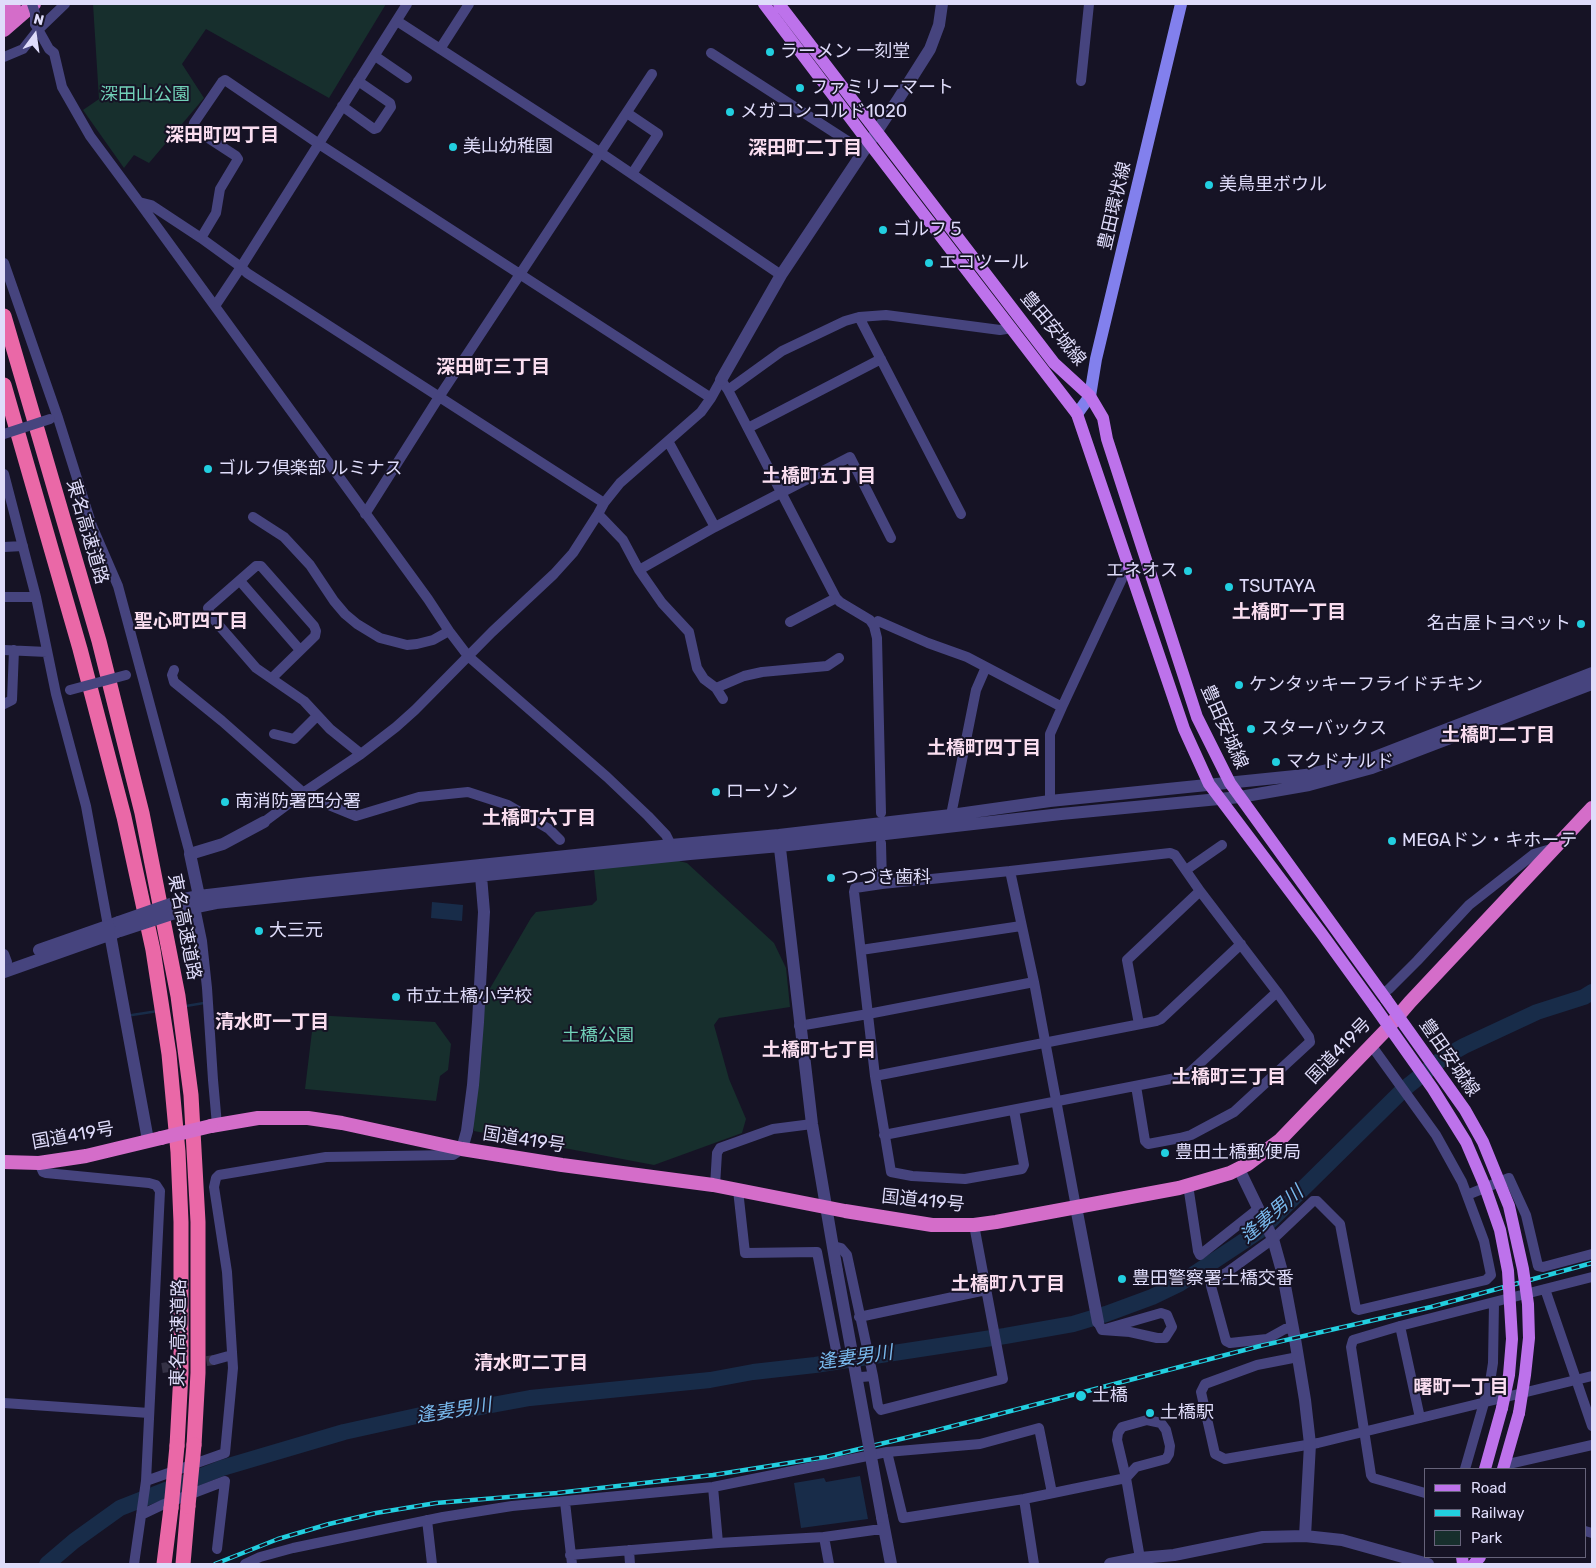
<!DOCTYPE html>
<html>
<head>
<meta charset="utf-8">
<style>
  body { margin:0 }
  #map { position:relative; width:1596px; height:1568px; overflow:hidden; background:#161325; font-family:Rubik,sans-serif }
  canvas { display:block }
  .frame { position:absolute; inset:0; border:5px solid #dfdcfa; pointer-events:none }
  .legend { position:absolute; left:1424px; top:1468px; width:162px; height:90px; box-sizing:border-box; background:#161325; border:1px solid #66637a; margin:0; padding:6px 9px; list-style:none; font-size:15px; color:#dfdcfa }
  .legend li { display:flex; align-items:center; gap:10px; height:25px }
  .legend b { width:25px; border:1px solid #66637a }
  .north { position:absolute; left:10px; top:10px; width:50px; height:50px; -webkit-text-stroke:4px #161325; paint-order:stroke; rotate:14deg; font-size:14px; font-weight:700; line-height:20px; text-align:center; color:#dfdcfa }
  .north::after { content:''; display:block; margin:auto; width:18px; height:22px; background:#dfdcfa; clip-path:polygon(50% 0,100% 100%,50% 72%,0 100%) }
</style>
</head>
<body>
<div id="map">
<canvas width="1596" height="1568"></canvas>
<div class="frame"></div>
<ul class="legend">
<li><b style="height:6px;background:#bd72eb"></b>Road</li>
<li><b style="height:6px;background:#22cfe0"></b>Railway</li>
<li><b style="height:14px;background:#172f2d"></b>Park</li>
</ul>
<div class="north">N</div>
</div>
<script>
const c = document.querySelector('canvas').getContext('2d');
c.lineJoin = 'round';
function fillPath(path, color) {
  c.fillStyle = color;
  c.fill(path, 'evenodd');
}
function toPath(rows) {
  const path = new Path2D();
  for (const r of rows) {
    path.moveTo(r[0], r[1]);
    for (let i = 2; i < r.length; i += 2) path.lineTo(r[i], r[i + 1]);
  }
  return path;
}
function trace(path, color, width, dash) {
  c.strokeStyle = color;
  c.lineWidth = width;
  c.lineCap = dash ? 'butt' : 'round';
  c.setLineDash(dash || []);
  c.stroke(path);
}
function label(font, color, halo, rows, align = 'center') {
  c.font = font + ' Rubik,"Noto Sans JP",sans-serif';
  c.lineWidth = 4;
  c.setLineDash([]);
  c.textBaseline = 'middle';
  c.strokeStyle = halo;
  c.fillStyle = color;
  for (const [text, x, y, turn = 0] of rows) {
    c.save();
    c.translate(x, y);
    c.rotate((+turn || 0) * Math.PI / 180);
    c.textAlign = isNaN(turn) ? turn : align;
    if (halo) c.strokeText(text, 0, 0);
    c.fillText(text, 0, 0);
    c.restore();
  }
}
fillPath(toPath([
  [93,4,386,4,329,98,206,29,182,64,204,98,149,163,134,155,124,168,83,110,99,99],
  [675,860,687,863,774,943,786,968,790,1007,719,1018,714,1025,729,1079,746,1119,742,1133,654,1165,474,1131,473,1125,485,997,531,918,536,912,592,905,597,900,594,869],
  [314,1015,435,1022,451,1044,448,1070,440,1076,436,1101,305,1089]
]), '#172f2d');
fillPath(toPath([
  [432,902,463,905,462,921,431,918],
  [860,1476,868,1519,801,1528,794,1483,824,1478,826,1482]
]), '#182c49');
trace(toPath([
  [186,1006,204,1003],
  [132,1015,158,1011]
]), '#182c49', 2.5);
trace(toPath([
  [47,1564,74,1541,120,1508,222,1468,344,1432,430,1413,470,1409,530,1398,710,1380,753,1372,815,1365,1005,1336,1073,1324,1106,1314,1152,1297,1179,1284,1262,1229,1404,1089,1443,1058,1464,1046,1537,1012,1584,997,1592,992]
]), '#182c49', 16);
trace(toPath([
  [162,1368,214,1360]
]), '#343145', 10, [10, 5]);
trace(toPath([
  [397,21,601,153,781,275],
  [35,24,49,49,54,53,62,87,90,136,139,202,428,599,449,631,468,656,607,777,648,816,666,835,671,845],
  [440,49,469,4],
  [711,53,863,151],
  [375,56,407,78],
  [4,57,23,49,38,30,65,4],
  [1081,81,1089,4],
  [342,106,374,129,377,128,391,107,390,103,358,81],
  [627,113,658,134,632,174],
  [139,202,151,205,201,238,241,267,247,273,604,503],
  [201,238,216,213,220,189,238,159,236,156,193,128,194,123,222,82,225,80,319,144,711,398],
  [4,263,58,418,92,526,118,586,190,854],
  [215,306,241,267,407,4],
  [859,317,961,514],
  [728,390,782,351,845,321,859,317,886,315,1000,330,1012,328],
  [748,428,881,359],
  [668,441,715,527,850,457,891,538],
  [4,474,36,597,56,694,86,806,109,931],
  [365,514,439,397,652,74],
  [598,514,623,540,639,570,715,527],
  [253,517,284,537,310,565,334,601,345,614,357,624,380,638,407,645,417,644,433,640,449,631],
  [4,547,23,546],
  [639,570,662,603,689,632,697,668,704,679,716,688,723,699],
  [240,581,300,650],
  [4,597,36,597],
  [790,622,836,598],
  [874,626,878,621,928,643,967,657,1062,707,1128,566],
  [4,650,47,652],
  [174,670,172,675,174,682,222,721,307,796,356,816,419,797,468,792,508,805,549,829,560,840],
  [272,678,315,636,316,631,314,626,261,566,256,566,208,608,210,615,256,668,304,701,330,729,361,754],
  [716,688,744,676,762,672,827,666,839,658],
  [4,704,12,700,14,650],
  [274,734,294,739,317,716],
  [1050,801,1050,734,1062,707],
  [951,815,976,690,986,667],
  [264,822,303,793,361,754,396,727,415,710,492,632,554,574,573,553,598,514,604,503,620,483,701,412,711,398,721,380,728,390,836,598,840,602,870,620,874,626,877,638,881,813],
  [881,843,882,884,1010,871,1034,982,1076,1207],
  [1186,870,1222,845],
  [1010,871,1170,853,1175,855,1200,891],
  [882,884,855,888,854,892,875,1076,891,1172,912,1176,965,1179,1022,1169,1024,1165,1014,1110],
  [195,907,202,941,207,988,213,1080,217,1125],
  [861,950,1021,926],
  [4,954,7,962],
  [1382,994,1389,989,1417,961,1469,905,1534,854,1554,848],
  [799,1026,868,1014,1034,982],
  [875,1076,1156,1021,1161,1019,1241,944],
  [1136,1086,1145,1141,1148,1144,1180,1138,1191,1135,1234,1112,1310,1042,1309,1037,1277,992,1200,891,1127,960,1139,1024],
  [884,1135,1186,1076,1277,992],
  [39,1163,43,1172,46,1173,149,1183,156,1185,160,1191,146,1481,134,1564],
  [1188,1185,1198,1251,1200,1255,1258,1209],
  [715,1186,717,1153,720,1148,773,1129,812,1124],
  [738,1190,745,1253,817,1252,836,1350],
  [1467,1195,1509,1178,1526,1215,1538,1266,1543,1267,1592,1254],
  [833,1246,841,1248,847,1255,873,1376],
  [1545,1289,1592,1426],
  [859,1317,986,1290],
  [1098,1322,1102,1330,1161,1313,1167,1315,1172,1327,1165,1338,1157,1338,1130,1332,1102,1330],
  [1400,1326,1420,1418],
  [1292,1328,1285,1329,1267,1339,1230,1343,1226,1341,1211,1286,1211,1281,1226,1273,1273,1239,1313,1201,1317,1201,1340,1224,1356,1309,1359,1310,1486,1280,1491,1275,1484,1241,1462,1182,1436,1135,1371,1045],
  [1298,1357,1257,1365,1205,1384,1201,1392,1215,1454,1225,1459,1318,1443,1592,1376],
  [214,1360,232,1355],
  [861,1377,873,1376,878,1406,881,1410,1003,1379,974,1225],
  [4,1403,149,1413],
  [887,1452,903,1518,1024,1499,1126,1478,1136,1467,1166,1459,1169,1454,1170,1446,1166,1430,1161,1423,1147,1420,1122,1427,1118,1433,1117,1440,1126,1478,1141,1564],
  [1504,1465,1592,1445],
  [1465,1469,1490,1382,1493,1363,1494,1303],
  [146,1481,225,1453,233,1368,227,1272,214,1187,216,1178,219,1175,326,1157,453,1155,462,1149],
  [713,1487,718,1543],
  [1425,1493,1373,1478,1371,1475,1351,1347,1353,1340,1400,1326,1592,1277],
  [1024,1499,1034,1564],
  [565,1502,572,1564],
  [141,1515,162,1505,225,1481,217,1549],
  [427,1520,432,1564],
  [1585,1531,1592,1533],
  [824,1537,829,1564],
  [629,1550,630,1564],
  [570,1555,718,1543,824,1537,874,1530,884,1530],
  [245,1564,260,1557,293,1548,443,1517,512,1506,713,1487,887,1452,980,1444,1039,1428,1052,1493]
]), '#46447e', 10);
trace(toPath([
  [721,380,781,275,899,98,930,49,939,25,942,4],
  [779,840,812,1124,837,1271],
  [199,896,190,854,223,844,264,822],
  [184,899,199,896,309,883,671,845,779,835,951,815,1050,801,1305,775,1336,768,1367,760,1592,673],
  [187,909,216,903,690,854,780,846,1061,814,1240,797,1309,785,1372,768,1592,684],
  [110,934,148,1140],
  [39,950,119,922],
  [4,972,117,932],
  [462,1149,467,1131,473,1085,478,1022,484,912,481,876],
  [1239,1169,1273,1239,1283,1275,1295,1339,1305,1400,1310,1444,1305,1536],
  [1076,1207,1098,1322],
  [882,1517,891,1564],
  [1110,1564,1140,1558,1174,1555,1263,1537,1305,1536,1342,1540,1428,1564]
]), '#46447e', 12);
trace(toPath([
  [1077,414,1090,396,1096,359,1181,4]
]), '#8280ed', 12);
trace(toPath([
  [764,4,869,143,1077,414,1184,729,1209,784,1322,934,1375,1007],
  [779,4,1054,363,1090,396,1103,418,1107,439,1197,717,1230,783,1386,999],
  [1485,1469,1502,1408],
  [1503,1469,1519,1413],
  [1462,1557,1463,1564],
  [1474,1564,1480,1557]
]), '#bd72eb', 12);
trace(toPath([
  [4,14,14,4],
  [4,30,34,4],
  [211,1126,258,1118,308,1118,342,1123,462,1149,562,1165,713,1185,845,1211,932,1225,974,1225,996,1222,1179,1188,1230,1173,1248,1164,1280,1140,1386,1030,1410,1002,1592,808],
  [4,1162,39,1163,86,1156,161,1138]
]), '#d46dc9', 14);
trace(toPath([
  [4,316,99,641,142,813,178,996,191,1095,198,1222,198,1373,194,1445],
  [4,385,80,649,124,817,153,950,169,1054,178,1152,181,1222,181,1373,177,1446],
  [164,1564,171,1508],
  [183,1564,188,1506]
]), '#ea68a7', 15);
const rail = toPath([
  [215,1564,278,1539,329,1524,376,1513,436,1503,557,1493,713,1475,826,1457,934,1431,1260,1346,1431,1307,1592,1263]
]);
trace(rail, '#22cfe0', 4.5);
trace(rail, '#161325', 2.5, [8]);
trace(toPath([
  [32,4,35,13,35,24],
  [4,434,50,419],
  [70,690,126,675]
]), '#46447e', 10);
trace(toPath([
  [119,922,185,899],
  [120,931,187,909],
  [837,1271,882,1517]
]), '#46447e', 12);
trace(toPath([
  [1386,999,1465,1110,1483,1142,1509,1206,1523,1269,1528,1304,1529,1338,1525,1375,1519,1413],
  [1375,1007,1433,1089,1466,1142,1484,1184,1500,1230,1508,1271,1512,1339,1509,1375,1502,1408]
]), '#bd72eb', 12);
trace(toPath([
  [161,1138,211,1126]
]), '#d46dc9', 14);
trace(toPath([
  [188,1506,194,1445],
  [171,1508,177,1446]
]), '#ea68a7', 15);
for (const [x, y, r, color] of [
  [770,52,5,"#22cfe0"],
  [800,88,5,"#22cfe0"],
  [730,112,5,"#22cfe0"],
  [453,147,5,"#22cfe0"],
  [1209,185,5,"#22cfe0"],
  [883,230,5,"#22cfe0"],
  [929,263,5,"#22cfe0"],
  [208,469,5,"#22cfe0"],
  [1188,571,5,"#22cfe0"],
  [1229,587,5,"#22cfe0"],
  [1581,624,5,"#22cfe0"],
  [1239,685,5,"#22cfe0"],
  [1251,729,5,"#22cfe0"],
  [1276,762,5,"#22cfe0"],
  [716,792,5,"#22cfe0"],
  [225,802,5,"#22cfe0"],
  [1392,841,5,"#22cfe0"],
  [831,878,5,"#22cfe0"],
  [259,931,5,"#22cfe0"],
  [396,997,5,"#22cfe0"],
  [1165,1153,5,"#22cfe0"],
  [1122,1279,5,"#22cfe0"],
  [1081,1396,6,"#22cfe0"],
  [1150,1413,5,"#22cfe0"]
]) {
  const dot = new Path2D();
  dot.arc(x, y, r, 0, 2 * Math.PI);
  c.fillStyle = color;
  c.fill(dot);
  trace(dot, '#161325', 2);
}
label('18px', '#dfdcfa', '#161325', [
  ["ラーメン 一刻堂",780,52],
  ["ファミリーマート",810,88],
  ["メガコンコルド1020",740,112],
  ["美山幼稚園",463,147],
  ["美鳥里ボウル",1219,185],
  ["ゴルフ５",893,230],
  ["エコツール",939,263],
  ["ゴルフ倶楽部 ルミナス",218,469],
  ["エネオス",1178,571,"right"],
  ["TSUTAYA",1239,587],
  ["名古屋トヨペット",1571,624,"right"],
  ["ケンタッキーフライドチキン",1249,685],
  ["スターバックス",1261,729],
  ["マクドナルド",1286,762],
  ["ローソン",726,792],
  ["南消防署西分署",235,802],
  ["MEGAドン・キホーテ",1402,841],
  ["つづき歯科",841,878],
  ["大三元",269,931],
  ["市立土橋小学校",406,997],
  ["豊田土橋郵便局",1175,1153],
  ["豊田警察署土橋交番",1132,1279],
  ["土橋",1092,1396],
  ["土橋駅",1160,1413]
], 'left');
label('18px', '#71d1b8', '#161325', [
  ["深田山公園",145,95],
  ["土橋公園",598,1036]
]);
label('18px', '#dfdcfa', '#161325', [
  ["豊田環状線",1115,206,-77],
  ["豊田安城線",1053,329,50],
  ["東名高速道路",87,532,74],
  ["豊田安城線",1224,727,66],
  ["東名高速道路",184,927,79],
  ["国道419号",1339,1051,-46],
  ["豊田安城線",1449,1058,55],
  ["国道419号",73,1136,-10],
  ["国道419号",524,1140,9],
  ["国道419号",923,1201,6],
  ["東名高速道路",179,1333,-89]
]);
label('bold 19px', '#fadef0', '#161325', [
  ["深田町四丁目",222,136],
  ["深田町二丁目",805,149],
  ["深田町三丁目",493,368],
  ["土橋町五丁目",819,477],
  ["土橋町一丁目",1289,613],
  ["聖心町四丁目",191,622],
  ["土橋町二丁目",1498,736],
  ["土橋町四丁目",984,749],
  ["土橋町六丁目",539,819],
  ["清水町一丁目",272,1023],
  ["土橋町七丁目",819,1051],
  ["土橋町三丁目",1229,1078],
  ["土橋町八丁目",1008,1285],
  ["清水町二丁目",531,1364],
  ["曙町一丁目",1461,1388]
]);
label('italic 19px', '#78b8ec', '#161325', [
  ["逢妻男川",1272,1215,-41],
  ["逢妻男川",855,1358,-8],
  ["逢妻男川",454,1411,-9]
]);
</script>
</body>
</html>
